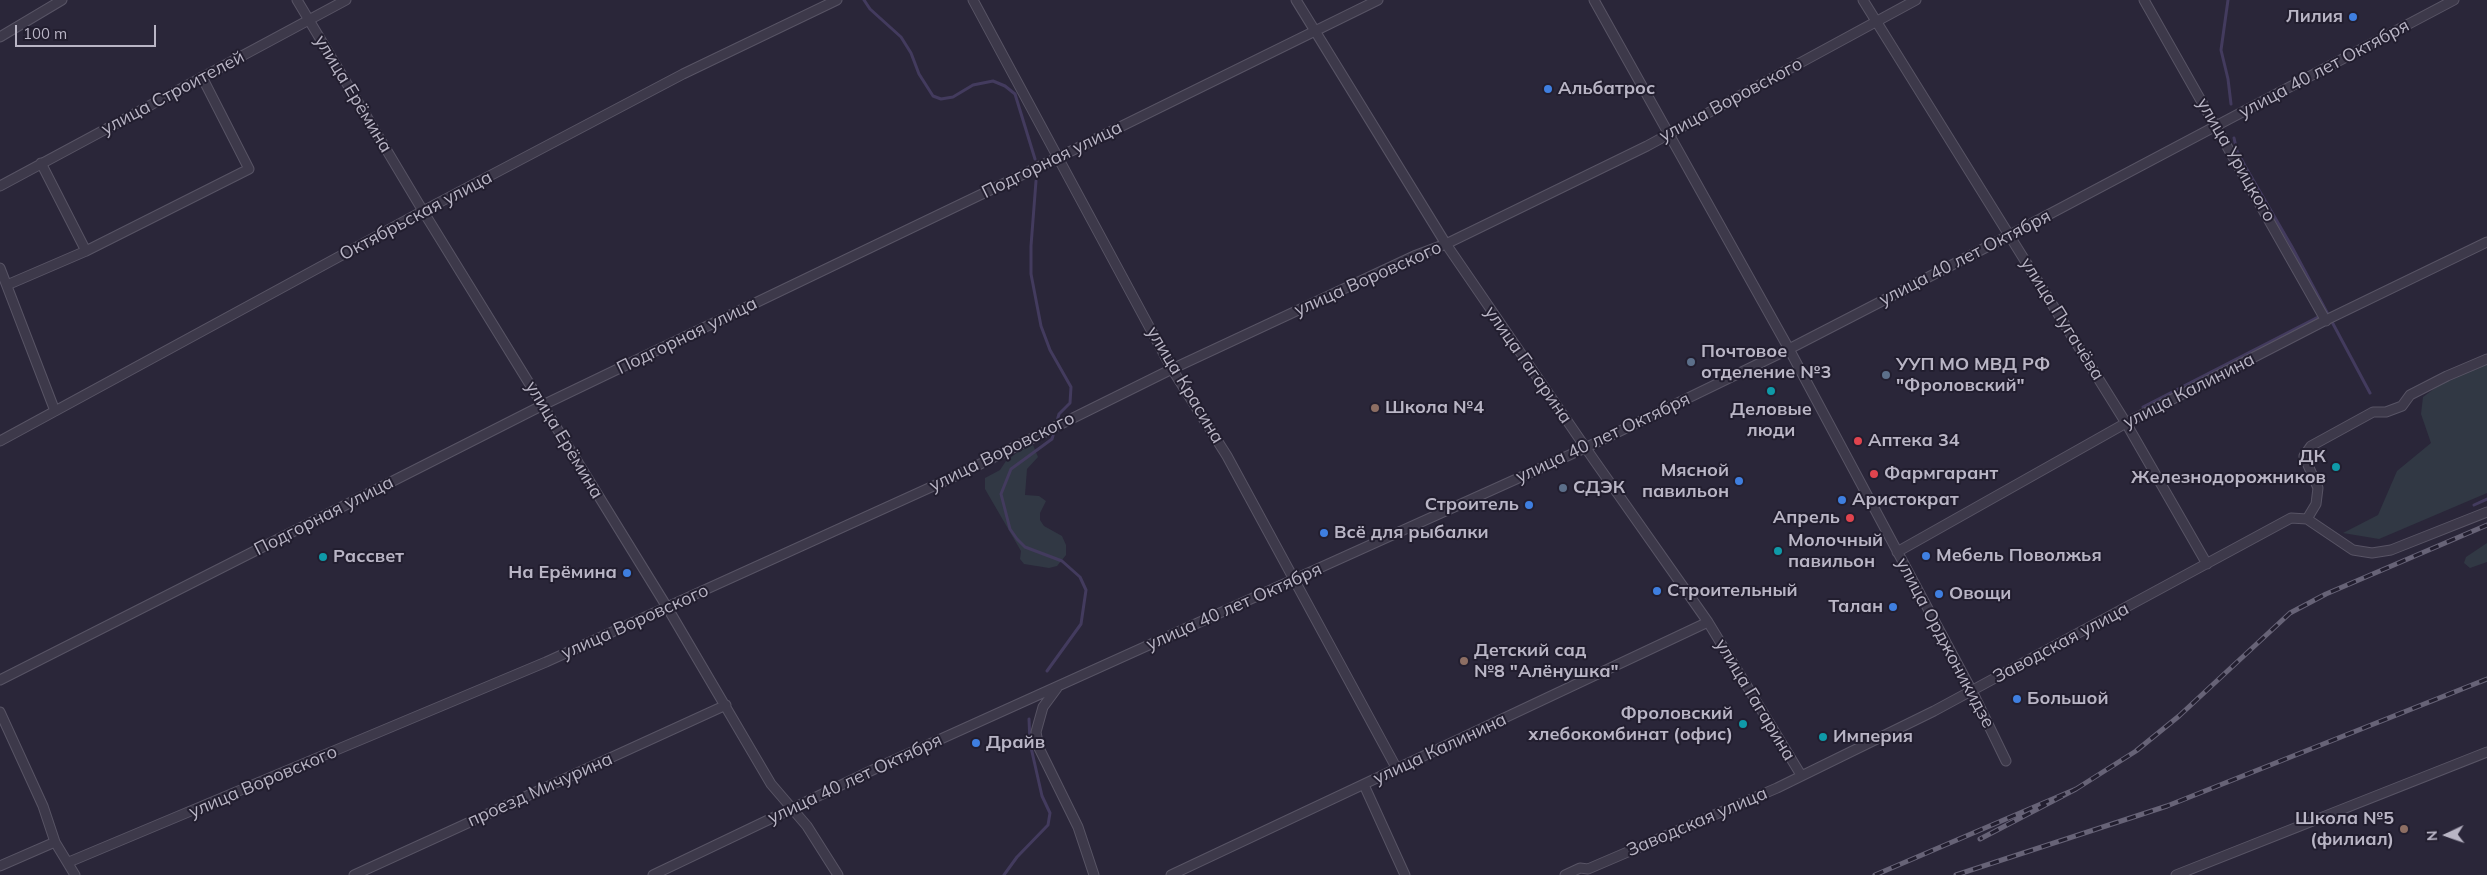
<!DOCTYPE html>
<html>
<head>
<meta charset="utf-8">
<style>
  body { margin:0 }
  #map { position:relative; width:2487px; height:875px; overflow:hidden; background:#2a2639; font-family:Mulish,sans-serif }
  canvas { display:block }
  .north { position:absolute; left:2422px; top:810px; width:50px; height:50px; -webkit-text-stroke:4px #221e2f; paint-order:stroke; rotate:267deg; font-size:14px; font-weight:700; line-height:20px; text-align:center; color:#b9b5c5 }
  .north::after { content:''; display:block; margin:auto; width:18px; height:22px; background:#b9b5c5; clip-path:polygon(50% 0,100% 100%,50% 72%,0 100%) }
  .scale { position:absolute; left:15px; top:25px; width:141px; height:22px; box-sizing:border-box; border:2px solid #b9b5c5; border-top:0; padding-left:6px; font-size:15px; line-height:18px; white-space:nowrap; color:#b9b5c5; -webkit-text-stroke:4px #221e2f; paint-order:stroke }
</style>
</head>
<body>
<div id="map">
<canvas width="2487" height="875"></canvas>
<div class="north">N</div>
<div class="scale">100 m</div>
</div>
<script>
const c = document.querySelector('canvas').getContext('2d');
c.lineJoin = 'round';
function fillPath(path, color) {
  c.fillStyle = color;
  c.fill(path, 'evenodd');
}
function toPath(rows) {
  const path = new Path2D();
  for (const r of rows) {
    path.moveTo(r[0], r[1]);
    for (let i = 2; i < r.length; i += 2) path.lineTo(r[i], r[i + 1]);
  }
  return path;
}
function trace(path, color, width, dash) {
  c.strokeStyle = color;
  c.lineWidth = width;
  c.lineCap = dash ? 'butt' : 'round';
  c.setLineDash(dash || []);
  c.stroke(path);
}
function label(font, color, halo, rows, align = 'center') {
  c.font = font + ' Mulish,sans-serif';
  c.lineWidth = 4;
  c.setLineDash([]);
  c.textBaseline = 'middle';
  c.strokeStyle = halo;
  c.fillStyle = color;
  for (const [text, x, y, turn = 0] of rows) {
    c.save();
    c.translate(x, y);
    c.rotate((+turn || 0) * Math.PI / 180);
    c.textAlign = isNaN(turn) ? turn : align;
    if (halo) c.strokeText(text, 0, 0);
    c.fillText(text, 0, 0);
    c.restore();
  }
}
fillPath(toPath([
  [2487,363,2487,493,2379,539,2343,533,2378,515,2397,471,2431,443,2421,414,2423,397,2446,380],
  [1033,445,1038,457,1027,469,1025,495,1039,496,1046,501,1040,513,1040,520,1044,526,1062,536,1066,545,1066,555,1057,566,1049,568,1024,564,1020,559,1021,551,985,489,985,478,1000,470,1006,461,1018,452],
  [2487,543,2487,562,2470,568,2464,563,2466,557]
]), '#313844');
trace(toPath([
  [864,0,870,9,901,37,911,53,919,74,933,96,941,99,953,97,973,85,993,81,1005,86,1015,94,1035,159],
  [2228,0,2221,50,2228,79,2231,104],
  [2234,138,2237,151,2245,166,2292,247,2370,393],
  [1036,181,1031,246,1031,274,1041,326,1050,350,1071,387,1070,403,1059,414,1052,439,1011,469,1001,494,1010,529,1017,539,1025,547,1062,561,1080,577,1086,590,1081,624,1047,671],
  [2143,407,2322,315],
  [2474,505,2487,499],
  [1004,875,1017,857,1048,825,1050,813,1042,796,1030,743,1029,719]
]), '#433b5e', 3);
const minor = toPath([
  [297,0,423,211,667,607,771,784,807,826,838,875],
  [973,0,1172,369,1227,456,1397,769],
  [1296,0,1446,244,1594,460,1708,622,1801,775],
  [1594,0,1789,349,1972,691,2006,761],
  [1863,0,2126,423,2207,564],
  [2144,0,2326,321],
  [0,37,62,0],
  [41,163,86,251],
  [0,186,346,0],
  [0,268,55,411],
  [7,285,86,251,249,169,202,77],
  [0,441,423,211,683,74,837,0],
  [2307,519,2316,504,2318,488,2304,456,2311,446,2373,412,2386,412,2402,406,2410,395,2447,376,2487,359],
  [1897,552,2126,423,2324,321,2487,242],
  [0,680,543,405,1059,157,1378,0],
  [1057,688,1043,707,1036,732,1039,748,1078,827,1094,875],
  [0,712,43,806,55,842,75,875],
  [1364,785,1405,875],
  [69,862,546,662,962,473,1172,369,1414,256,1446,244,1647,146,1916,0],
  [0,866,55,842],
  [354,875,726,705],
  [653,875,881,766,1585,448,1789,349,2010,235,2454,0],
  [1171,875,1708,622],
  [1565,875,1580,868,1588,869,1777,788,1934,711,2291,518,2307,519,2353,550,2372,553,2391,550,2487,512],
  [2176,875,2487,752]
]);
trace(minor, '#585465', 11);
trace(minor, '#3d394a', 9);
const rail = toPath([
  [2076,789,2136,751,2179,716,2290,613,2326,594,2487,525],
  [1875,875,2076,789,1980,839],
  [1956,875,2167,806,2487,679]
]);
trace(rail, '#676377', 5);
trace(rail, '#221e2f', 3, [9]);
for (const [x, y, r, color] of [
  [2353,17,5,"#3f7fe0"],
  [1548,89,5,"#3f7fe0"],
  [1691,362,5,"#5c6f8a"],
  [1886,375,5,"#5c6f8a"],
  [1771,391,5,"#0f9aa8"],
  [1375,408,5,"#8d6e63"],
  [1858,441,5,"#e0444e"],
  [2336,467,5,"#0f9aa8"],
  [1874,474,5,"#e0444e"],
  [1739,481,5,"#3f7fe0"],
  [1563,488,5,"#5c6f8a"],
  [1842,500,5,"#3f7fe0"],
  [1529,505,5,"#3f7fe0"],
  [1850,518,5,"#e0444e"],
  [1324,533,5,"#3f7fe0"],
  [1778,551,5,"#0f9aa8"],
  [1926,556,5,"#3f7fe0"],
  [323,557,5,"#0f9aa8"],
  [627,573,5,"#3f7fe0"],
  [1657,591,5,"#3f7fe0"],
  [1939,594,5,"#3f7fe0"],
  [1893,607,5,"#3f7fe0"],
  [1464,661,5,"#8d6e63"],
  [2017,699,5,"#3f7fe0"],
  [1743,724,5,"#0f9aa8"],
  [1823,737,5,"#0f9aa8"],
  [976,743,5,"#3f7fe0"],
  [2404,829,5,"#8d6e63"]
]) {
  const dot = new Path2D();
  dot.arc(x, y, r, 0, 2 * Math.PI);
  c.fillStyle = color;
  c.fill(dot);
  trace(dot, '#221e2f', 2);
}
label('bold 18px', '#b9b5c5', '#221e2f', [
  ["Лилия",2343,17,"right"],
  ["Альбатрос",1558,89],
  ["Почтовое",1701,352],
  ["отделение №3",1701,373],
  ["УУП МО МВД РФ",1896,365],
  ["\"Фроловский\"",1896,386],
  ["Школа №4",1385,408],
  ["Деловые",1771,410,"center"],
  ["люди",1771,431,"center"],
  ["Аптека 34",1868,441],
  ["ДК",2326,457,"right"],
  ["Железнодорожников",2326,478,"right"],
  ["Мясной",1729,471,"right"],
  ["павильон",1729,492,"right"],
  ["Фармгарант",1884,474],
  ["СДЭК",1573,488],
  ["Аристократ",1852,500],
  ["Строитель",1519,505,"right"],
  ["Апрель",1840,518,"right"],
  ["Всё для рыбалки",1334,533],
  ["Молочный",1788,541],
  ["павильон",1788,562],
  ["Мебель Поволжья",1936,556],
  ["Рассвет",333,557],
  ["На Ерёмина",617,573,"right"],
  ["Строительный",1667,591],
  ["Овощи",1949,594],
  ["Талан",1883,607,"right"],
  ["Детский сад",1474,651],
  ["№8 \"Алёнушка\"",1474,672],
  ["Большой",2027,699],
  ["Фроловский",1733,714,"right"],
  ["хлебокомбинат (офис)",1733,735,"right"],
  ["Империя",1833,737],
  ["Драйв",986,743],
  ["Школа №5",2394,819,"right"],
  ["(филиал)",2394,840,"right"]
], 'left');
label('18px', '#b9b5c5', '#221e2f', [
  ["улица 40 лет Октября",2324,69,-28],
  ["улица Строителей",173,93,-28],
  ["улица Ерёмина",353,94,59],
  ["улица Воровского",1731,100,-28],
  ["Подгорная улица",1052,160,-26],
  ["улица Урицкого",2236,160,60],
  ["Октябрьская улица",416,216,-28],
  ["улица 40 лет Октября",1965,258,-27],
  ["улица Воровского",1368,279,-24],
  ["улица Пугачёва",2062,319,58],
  ["Подгорная улица",687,336,-26],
  ["улица Гагарина",1528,365,55],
  ["улица Красина",1185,385,59],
  ["улица Калинина",2189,391,-27],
  ["улица 40 лет Октября",1603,438,-25],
  ["улица Ерёмина",564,440,59],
  ["улица Воровского",1002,452,-26],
  ["Подгорная улица",324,516,-27],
  ["улица 40 лет Октября",1234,607,-24],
  ["улица Воровского",635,622,-24],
  ["улица Орджоникидзе",1945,643,62],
  ["Заводская улица",2061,643,-28],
  ["улица Гагарина",1755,700,59],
  ["улица Калинина",1440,749,-25],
  ["улица 40 лет Октября",855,779,-25],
  ["улица Воровского",263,782,-23],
  ["проезд Мичурина",540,790,-24],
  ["Заводская улица",1697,822,-23]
]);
</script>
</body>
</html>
